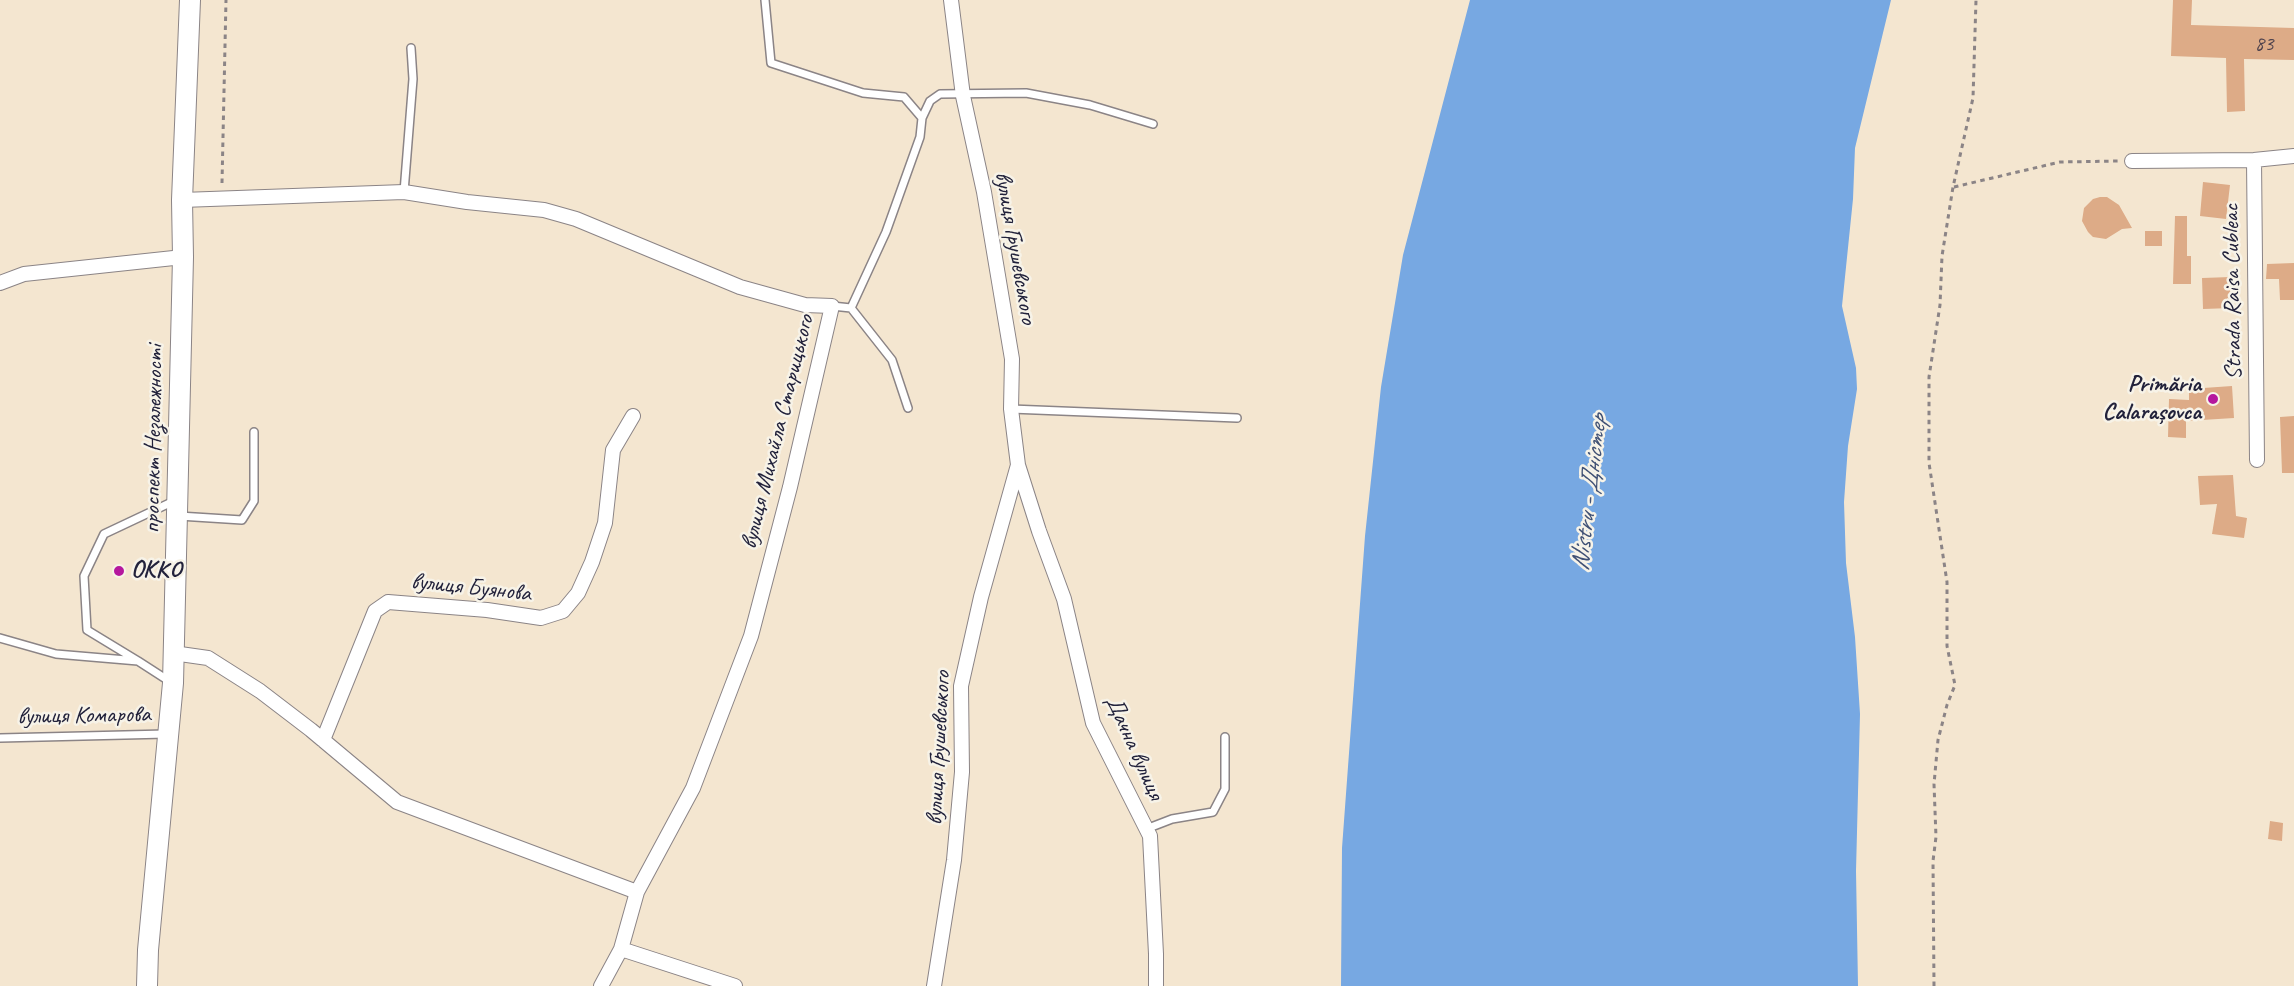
<!DOCTYPE html>
<html>
<head>
<meta charset="utf-8">
<style>
  body { margin:0 }
  canvas { display:block; background:#f4e6d0 }
</style>
</head>
<body>
<canvas width="2294" height="986"></canvas>
<script>
const c = document.querySelector('canvas').getContext('2d');
c.lineJoin = 'round';
function fillPath(path, color) {
  c.fillStyle = color;
  c.fill(path, 'evenodd');
}
function toPath(rows) {
  const path = new Path2D();
  for (const r of rows) {
    path.moveTo(r[0], r[1]);
    for (let i = 2; i < r.length; i += 2) path.lineTo(r[i], r[i + 1]);
  }
  return path;
}
function trace(path, color, width, dash) {
  c.strokeStyle = color;
  c.lineWidth = width;
  c.lineCap = dash ? 'butt' : 'round';
  c.setLineDash(dash || []);
  c.stroke(path);
}
function label(font, color, halo, rows, align = 'center') {
  c.font = font + ' Caveat,sans-serif';
  c.lineWidth = 5;
  c.setLineDash([]);
  c.textBaseline = 'middle';
  c.strokeStyle = halo;
  c.fillStyle = color;
  for (const [text, x, y, turn = 0] of rows) {
    c.save();
    c.translate(x, y);
    c.rotate((+turn || 0) * Math.PI / 180);
    c.textAlign = isNaN(turn) ? turn : align;
    if (halo) c.strokeText(text, 0, 0);
    c.fillText(text, 0, 0);
    c.restore();
  }
}
fillPath(toPath([
  [1470,0,1891,0,1855,148,1853,199,1842,306,1856,368,1857,389,1848,446,1844,502,1846,563,1855,637,1860,714,1856,871,1858,986,1341,986,1342,848,1365,536,1381,387,1403,255]
]), '#77a8e2');
fillPath(toPath([
  [2173,0,2192,0,2191,25,2294,28,2294,60,2244,59,2245,111,2227,112,2226,58,2171,56],
  [2203,182,2230,185,2226,219,2200,216],
  [2100,197,2107,197,2119,205,2132,228,2122,229,2106,239,2093,237,2088,232,2082,221,2084,208,2093,199],
  [2175,216,2187,216,2187,256,2191,256,2191,284,2173,284],
  [2145,231,2162,231,2162,246,2145,246],
  [2294,263,2294,300,2280,300,2279,279,2266,279,2267,264],
  [2231,277,2232,308,2203,309,2202,278],
  [2232,386,2234,418,2186,421,2186,438,2168,437,2169,399,2189,400,2189,389],
  [2294,416,2294,473,2282,473,2280,417],
  [2233,475,2236,516,2247,518,2244,538,2212,534,2217,504,2200,505,2198,476],
  [2270,821,2283,823,2282,841,2268,839]
]), '#ddab87');
const service = toPath([
  [765,0,771,63,863,93,904,97,922,118],
  [404,192,413,79,411,48],
  [832,306,851,308,892,360,908,408],
  [851,308,886,232,920,137,922,118,930,101,940,94,1026,93,1090,105,1153,124],
  [1011,409,1237,418],
  [179,516,242,520,254,501,254,432],
  [0,638,56,654,138,661,169,681],
  [138,661,87,630,84,576,104,534,174,501],
  [0,738,166,734],
  [1146,829,1172,819,1213,812,1225,789,1225,737]
]);
const minor = toPath([
  [2254,160,2257,460],
  [2132,161,2254,160,2294,156],
  [182,200,404,192,467,202,544,210,576,219,740,287,805,305,832,306,790,487,751,636,693,788,637,892,621,949,601,986],
  [0,283,24,274,183,257],
  [1018,465,1039,531,1064,599,1093,723,1150,836,1156,954,1156,986],
  [173,653,208,658,260,691,311,730,397,802,637,892],
  [323,740,375,611,388,602,487,610,541,618,563,611,578,593,592,562,605,523,613,450,633,416],
  [621,949,735,986],
  [934,986,954,860,962,772,961,686,981,597,1018,465,1011,409,1012,359,984,192,963,96,951,0]
]);
const secondary = toPath([
  [147,986,148,950,173,683,183,257,182,200,190,0]
]);
trace(service, '#8b8486', 10);
trace(minor, '#8b8486', 16);
trace(secondary, '#8b8486', 22);
trace(toPath([
  [222,183,226,0],
  [1954,187,2060,162,2119,161],
  [1934,986,1933,861,1936,837,1934,784,1938,740,1947,705,1955,685,1947,646,1947,582,1929,463,1929,377,1940,305,1942,256,1953,187,1973,98,1976,0]
]), '#8b8486', 3, [4.5, 4.5]);
trace(service, '#fff', 7);
trace(minor, '#fff', 14);
trace(secondary, '#fff', 20);
for (const [x, y, r, color] of [
  [2213,399,6,"#b5179e"],
  [119,571,6,"#b5179e"]
]) {
  const dot = new Path2D();
  dot.arc(x, y, r, 0, 2 * Math.PI);
  c.fillStyle = color;
  c.fill(dot);
  trace(dot, '#f7f3e8', 2);
}
label('21px', '#51444e', null, [
  ["83",2264,44]
]);
label('24px', '#22223b', '#f7f3e8', [
  ["вулиця Грушевського",1015,248,80],
  ["Strada Raisa Cubleac",2233,292,-91],
  ["вулиця Михайла Старицького",778,432,-76],
  ["проспект Незалежності",154,439,-89],
  ["вулиця Буянова",471,588,6],
  ["вулиця Комарова",84,716,-1],
  ["вулиця Грушевського",939,748,-87],
  ["Дачна вулиця",1134,748,66]
]);
label('bold 24px', '#22223b', '#f7f3e8', [
  ["Primăria",2201,385],
  ["Calarașovca",2201,413],
  ["ОККО",131,571,"left"]
], 'right');
label('italic 26px', '#405175', '#f7f3e8', [
  ["Nistru - Дністер",1590,493,-83]
]);
</script>
</body>
</html>
